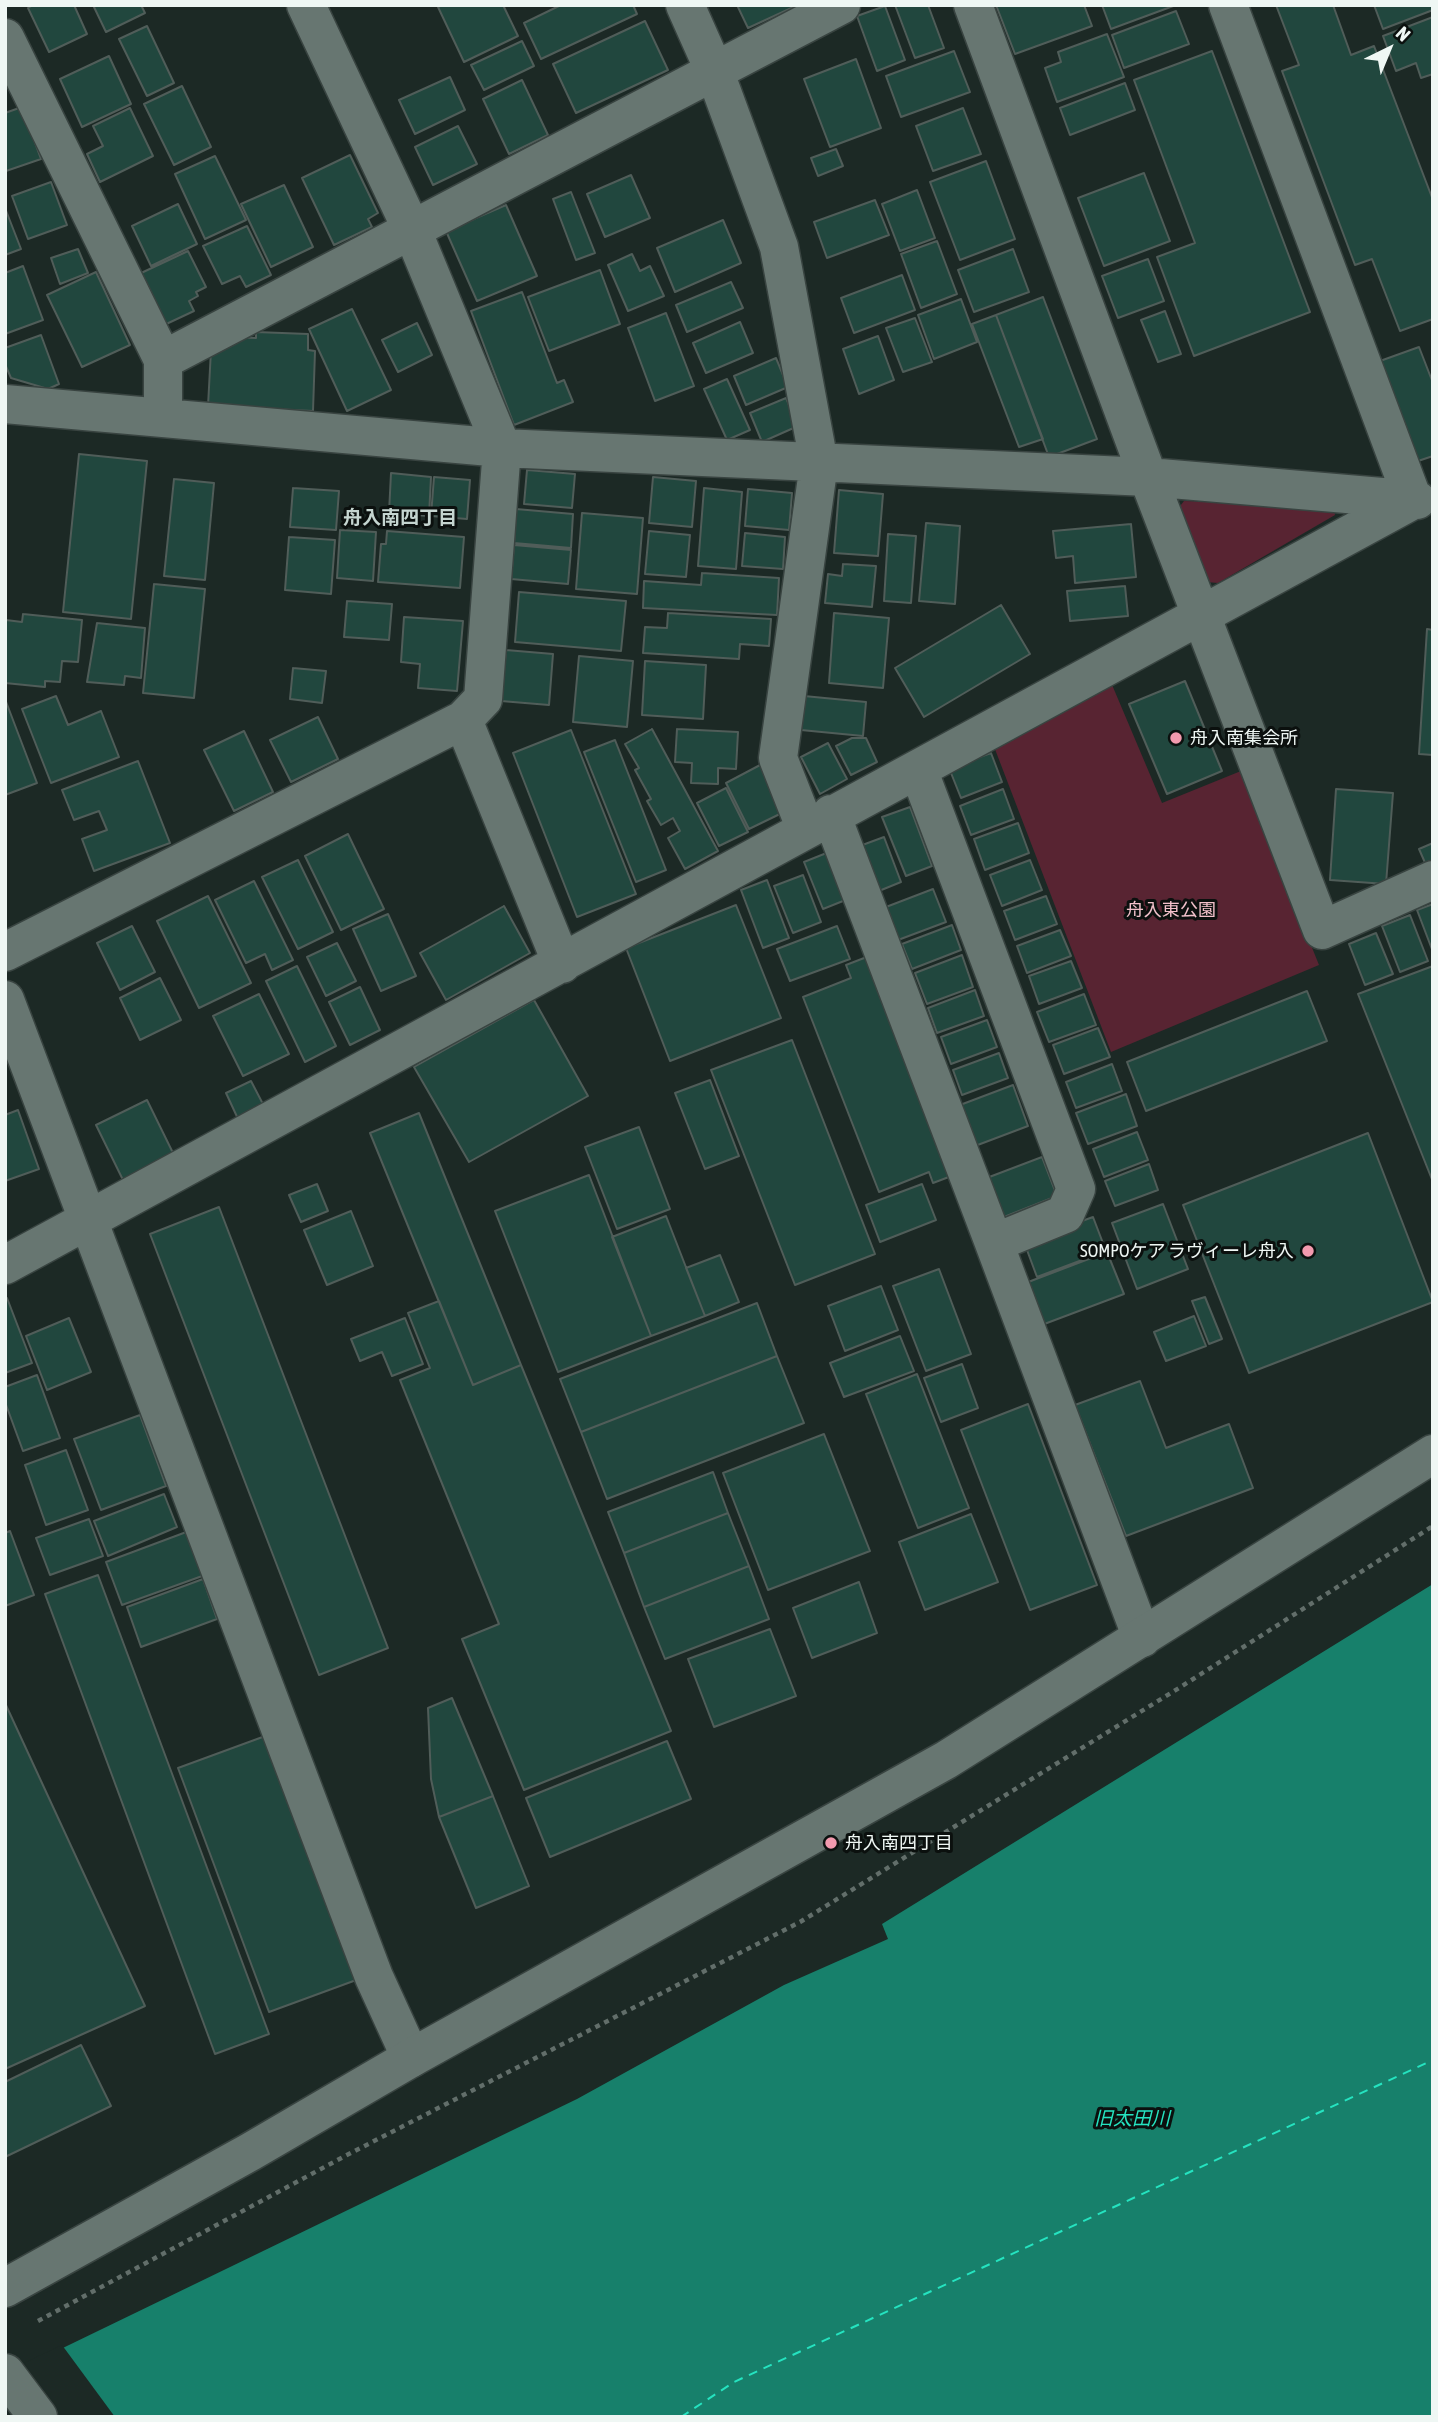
<!DOCTYPE html>
<html>
<head>
<meta charset="utf-8">
<style>
	body { margin:0 }
	#map { position:relative; width:1438px; height:2422px; overflow:hidden; background:#1c2925; font-family:"Asap Condensed",sans-serif }
	canvas { display:block }
	.frame { position:absolute; inset:0; border:7px solid #eff7f4; pointer-events:none }
	.north { position:absolute; left:1354px; top:14px; width:70px; height:70px; -webkit-text-stroke:5px #0b100e; paint-order:stroke; rotate:43deg; font-size:19px; font-weight:700; line-height:28px; text-align:center; color:#eff7f4 }
	.north::after { content:''; display:block; margin:auto; width:24px; height:32px; background:#eff7f4; clip-path:polygon(50% 0,100% 100%,50% 72%,0 100%) }
</style>
</head>
<body>
<div id="map">
<canvas width="1438" height="2422"></canvas>
<div class="frame"></div>
<div class="north">N</div>
</div>
<script>
const context = document.querySelector('canvas').getContext('2d');
context.lineJoin = 'round';
function fillPath(path, color) { context.fillStyle = color; context.fill(path, 'evenodd'); }
const toPath = rows => new Path2D(rows.map(r => 'M' + r).join(''));
function trace(path, color, width, dash) { context.strokeStyle = color; context.lineWidth = width; context.lineCap = dash ? 'butt' : 'round'; context.setLineDash(dash || []); context.stroke(path); }
function drawText(font, color, halo, rows, align = 'center') {
  context.font = font + ' "Asap Condensed","Noto Sans JP",sans-serif'; context.lineWidth = 6; context.setLineDash([]); context.textBaseline = 'middle'; context.strokeStyle = halo; context.fillStyle = color; for (const [text, x, y, turn = 0] of rows) {
    context.save(); context.translate(x, y); context.rotate((+turn || 0) * Math.PI / 180); context.textAlign = isNaN(turn) ? turn : align; if (halo) context.strokeText(text, 0, 0); context.fillText(text, 0, 0); context.restore();
  }
}
fillPath(toPath([
	[1184,501,1333,505,1335,515,1218,583,1206,582,1177,510],
	[1110,680,1162,803,1241,771,1319,965,1111,1052,993,744]
]), '#582432');
fillPath(toPath([
	[1433,1584,1433,2417,5,2417,5,2376,577,2099,784,1985,888,1939,882,1924]
]), '#17806b');
fillPath(toPath([
	[62,2345,115,2417,5,2417,5,2372]
]), '#1c2925');
trace(toPath([
	[681,2417,734,2382,1433,2060]
]), '#25e3c0', 2, [9, 7]);
const building = toPath([
	[33,5,74,5,87,34,49,52,28,8,33,5],
	[93,5,141,5,145,13,106,32,93,5],
	[442,5,503,5,518,36,464,62,438,7,442,5],
	[561,5,633,5,637,14,541,59,524,23,561,5],
	[737,5,798,5,748,28,737,5],
	[895,5,928,5,944,48,915,58,895,5],
	[996,5,1084,5,1092,26,1015,54,996,5],
	[1102,5,1176,5,1111,29,1102,5],
	[1276,5,1333,5,1351,55,1374,46,1433,200,1433,319,1400,331,1372,259,1355,265,1282,71,1299,65,1276,5],
	[1374,5,1433,5,1433,10,1383,29,1374,5],
	[885,6,905,60,877,71,857,16,885,6],
	[1176,11,1189,44,1124,68,1112,35,1176,11],
	[1433,17,1433,74,1421,78,1416,63,1396,71,1383,36,1433,17],
	[645,21,668,70,576,113,553,64,645,21],
	[147,26,174,83,147,96,119,39,147,26],
	[1107,34,1124,77,1057,102,1045,68,1061,62,1058,52,1107,34],
	[522,41,534,66,484,90,471,65,522,41],
	[954,51,970,92,901,117,886,76,954,51],
	[1212,51,1310,312,1194,356,1157,257,1195,243,1134,80,1212,51],
	[109,56,131,104,82,127,60,79,109,56],
	[856,59,881,128,830,147,804,79,856,59],
	[450,77,465,110,415,134,399,100,450,77],
	[522,80,548,135,509,154,483,99,522,80],
	[1125,83,1135,110,1070,135,1060,108,1125,83],
	[182,86,211,147,174,165,144,104,182,86],
	[22,107,41,159,6,171,5,113,22,107],
	[130,108,153,156,100,182,87,154,103,146,93,126,130,108],
	[963,108,981,154,933,171,916,126,963,108],
	[458,126,477,164,433,185,415,147,458,126],
	[836,149,843,166,818,176,811,158,836,149],
	[350,155,378,213,368,219,372,227,334,245,302,178,350,155],
	[215,156,246,220,205,239,175,174,215,156],
	[986,161,1015,239,960,260,930,182,986,161],
	[1144,173,1170,241,1104,266,1078,198,1144,173],
	[631,175,650,218,605,237,587,194,631,175],
	[51,182,67,225,28,239,12,196,51,182],
	[284,185,313,247,271,267,241,204,284,185],
	[917,190,935,238,900,251,882,204,917,190],
	[571,192,595,253,576,260,553,199,571,192],
	[875,200,889,235,827,258,814,222,875,200],
	[178,204,197,244,151,266,132,226,178,204],
	[506,205,537,276,477,301,446,231,506,205],
	[5,208,21,249,5,255,5,208],
	[723,220,741,263,675,292,657,248,723,220],
	[247,226,271,275,246,287,240,276,222,284,203,246,247,226],
	[937,241,957,294,921,308,901,254,937,241],
	[78,249,88,273,60,284,51,258,78,249],
	[1013,249,1029,292,974,312,958,270,1013,249],
	[188,251,206,287,196,292,198,296,189,301,194,311,162,326,139,274,188,251],
	[632,254,640,271,650,266,664,296,628,311,608,265,632,254],
	[1148,259,1164,301,1118,318,1102,276,1148,259],
	[23,266,43,320,5,334,5,273,23,266],
	[600,270,620,324,549,351,528,297,600,270],
	[96,272,130,345,82,367,47,295,96,272],
	[902,275,915,310,854,333,841,298,902,275],
	[731,282,743,308,687,332,676,305,731,282],
	[522,292,557,383,564,380,573,402,514,425,471,311,522,292],
	[1043,297,1097,439,1049,457,996,315,1043,297],
	[961,299,977,342,934,359,918,315,961,299],
	[352,309,391,390,347,411,309,329,352,309],
	[1165,311,1181,354,1158,362,1141,320,1165,311],
	[666,313,694,386,655,401,628,328,666,313],
	[996,315,1043,439,1019,447,972,324,996,315],
	[915,318,932,362,903,372,886,328,915,318],
	[740,322,753,353,706,373,693,343,740,322],
	[417,323,432,355,398,372,382,340,417,323],
	[256,332,308,334,308,350,315,351,313,411,208,406,211,350,231,346,231,337,256,338,256,332],
	[41,335,59,384,48,389,11,378,5,364,5,348,41,335],
	[878,336,894,380,859,394,843,349,878,336],
	[1419,347,1433,383,1433,456,1418,461,1380,361,1419,347],
	[776,358,788,387,746,405,734,376,776,358],
	[727,379,750,430,727,440,704,389,727,379],
	[786,398,798,426,762,442,750,413,786,398],
	[79,454,147,461,131,619,63,612,79,454],
	[527,470,575,474,572,508,524,504,527,470],
	[391,473,431,477,429,516,389,513,391,473],
	[434,477,470,480,467,519,431,516,434,477],
	[653,477,696,481,692,527,649,523,653,477],
	[174,479,214,483,205,580,164,576,174,479],
	[293,488,339,491,336,530,290,527,293,488],
	[704,488,742,492,736,569,698,566,704,488],
	[748,489,792,493,789,530,745,526,748,489],
	[839,490,883,494,878,556,834,553,839,490],
	[516,509,573,514,571,548,514,543,516,509],
	[582,513,643,518,637,594,576,589,582,513],
	[926,523,960,526,955,604,919,601,926,523],
	[1131,524,1136,577,1075,583,1073,556,1056,558,1053,531,1131,524],
	[340,530,376,532,373,581,337,578,340,530],
	[387,531,464,537,460,588,378,582,381,544,386,544,387,531],
	[649,531,690,535,686,577,645,574,649,531],
	[745,533,785,537,783,569,742,566,745,533],
	[888,534,916,536,911,603,884,601,888,534],
	[289,537,335,540,331,594,285,590,289,537],
	[514,545,571,550,568,584,511,579,514,545],
	[843,564,876,566,872,607,825,603,828,574,842,576,843,564],
	[702,573,779,578,777,615,643,608,644,581,701,585,702,573],
	[154,584,205,589,194,698,143,693,154,584],
	[1125,586,1128,616,1070,621,1067,591,1125,586],
	[519,592,626,601,621,651,515,642,519,592],
	[347,601,392,604,389,640,344,637,347,601],
	[1001,605,1030,654,924,717,895,668,1001,605],
	[668,613,771,619,769,646,740,644,739,659,643,653,645,627,667,628,668,613],
	[834,613,889,618,883,688,829,683,834,613],
	[23,614,82,620,78,662,62,661,60,682,45,681,45,687,5,683,6,620,22,622,23,614],
	[404,617,463,621,457,691,418,688,420,664,401,662,404,617],
	[97,623,145,628,141,678,125,676,124,685,87,682,97,623],
	[1427,629,1433,630,1433,755,1419,754,1427,629],
	[506,650,553,654,549,705,501,701,506,650],
	[579,656,633,661,627,727,573,722,579,656],
	[645,661,706,665,703,719,642,715,645,661],
	[293,668,326,671,322,703,290,699,293,668],
	[1185,681,1222,771,1167,794,1129,704,1185,681],
	[56,696,68,725,101,711,119,757,51,783,22,709,56,696],
	[804,696,866,702,863,736,801,730,804,696],
	[5,699,37,783,5,795,5,699],
	[318,717,338,759,291,782,270,740,318,717],
	[652,729,718,851,685,869,668,838,680,831,673,818,661,825,647,801,651,799,635,770,639,768,625,744,652,729],
	[677,729,738,732,736,769,718,768,718,784,691,783,692,763,675,762,677,729],
	[571,730,636,894,577,917,513,753,571,730],
	[244,731,273,792,234,811,204,750,244,731],
	[852,738,866,738,877,762,851,775,836,746,852,738],
	[615,740,666,870,636,882,584,752,615,740],
	[828,743,847,779,820,794,801,757,828,743],
	[991,753,1002,782,961,798,949,768,991,753],
	[138,761,170,843,94,871,82,839,107,830,99,811,74,820,62,790,138,761],
	[762,764,786,811,749,829,726,783,762,764],
	[726,788,748,832,719,846,697,803,726,788],
	[1003,789,1014,819,971,835,960,806,1003,789],
	[1336,789,1393,793,1386,884,1330,880,1336,789],
	[910,807,932,866,906,876,882,817,910,807],
	[1018,823,1029,853,985,870,974,839,1018,823],
	[348,834,384,909,341,930,305,856,348,834],
	[884,837,901,882,874,893,857,847,884,837],
	[1433,843,1433,863,1426,865,1419,849,1433,843],
	[829,852,848,899,823,909,804,862,829,852],
	[298,860,333,932,298,949,262,877,298,860],
	[1030,860,1042,890,1002,906,990,875,1030,860],
	[803,875,821,922,793,933,774,886,803,875],
	[767,880,789,938,763,948,741,890,767,880],
	[254,881,293,960,272,970,265,954,246,963,215,900,254,881],
	[933,889,946,922,898,940,886,907,933,889],
	[208,896,251,983,199,1008,157,921,208,896],
	[1046,896,1057,924,1015,940,1004,911,1046,896],
	[1433,904,1433,952,1417,910,1433,904],
	[736,905,781,1018,670,1061,626,948,736,905],
	[504,906,530,953,446,1000,420,953,504,906],
	[388,914,416,976,381,991,353,929,388,914],
	[1410,915,1428,961,1400,972,1382,926,1410,915],
	[952,925,961,950,912,969,902,944,952,925],
	[132,926,155,972,120,990,97,943,132,926],
	[837,926,850,959,790,981,777,949,837,926],
	[1060,930,1071,956,1027,973,1017,946,1060,930],
	[1376,933,1393,974,1365,985,1349,944,1376,933],
	[337,943,356,981,326,996,307,957,337,943],
	[877,953,962,1172,933,1183,929,1172,879,1192,803,997,851,978,846,965,877,953],
	[962,955,973,987,927,1004,915,973,962,955],
	[1071,961,1082,988,1039,1004,1029,976,1071,961],
	[297,966,336,1046,305,1062,266,981,297,966],
	[1433,966,1433,1182,1358,994,1433,966],
	[160,978,181,1020,140,1040,120,998,160,978],
	[360,987,380,1030,350,1045,329,1002,360,987],
	[975,990,984,1016,937,1033,928,1008,975,990],
	[1307,991,1327,1041,1146,1111,1127,1062,1307,991],
	[259,994,289,1054,243,1076,213,1016,259,994],
	[1084,994,1096,1025,1049,1042,1037,1012,1084,994],
	[534,1000,588,1096,469,1162,414,1067,534,1000],
	[987,1020,997,1047,951,1064,941,1037,987,1020],
	[1098,1028,1110,1057,1064,1074,1053,1045,1098,1028],
	[792,1040,875,1254,795,1285,711,1070,792,1040],
	[999,1053,1008,1078,962,1095,953,1070,999,1053],
	[1112,1064,1122,1091,1076,1108,1066,1082,1112,1064],
	[710,1080,739,1156,705,1169,675,1093,710,1080],
	[251,1081,265,1108,239,1121,226,1093,251,1081],
	[1013,1085,1028,1126,975,1146,960,1105,1013,1085],
	[1126,1094,1137,1126,1088,1144,1076,1113,1126,1094],
	[147,1100,174,1155,123,1180,96,1125,147,1100],
	[18,1110,39,1169,5,1181,5,1115,18,1110],
	[419,1113,521,1365,473,1385,370,1133,419,1113],
	[639,1127,670,1209,617,1229,585,1147,639,1127],
	[1137,1132,1148,1160,1104,1177,1093,1149,1137,1132],
	[1368,1133,1433,1302,1249,1373,1183,1205,1368,1133],
	[1042,1157,1057,1196,999,1219,984,1179,1042,1157],
	[1149,1164,1158,1190,1115,1206,1105,1181,1149,1164],
	[589,1175,651,1336,558,1372,495,1211,589,1175],
	[317,1184,328,1211,301,1222,289,1195,317,1184],
	[922,1184,936,1220,880,1242,866,1205,922,1184],
	[1163,1204,1188,1269,1137,1289,1112,1223,1163,1204],
	[219,1207,388,1648,319,1675,150,1234,219,1207],
	[351,1211,373,1266,327,1285,304,1230,351,1211],
	[666,1216,705,1316,651,1336,612,1237,666,1216],
	[1093,1217,1106,1251,1037,1277,1024,1242,1093,1217],
	[1107,1252,1124,1294,1039,1326,1023,1284,1107,1252],
	[720,1255,739,1302,705,1316,686,1268,720,1255],
	[939,1269,971,1354,926,1371,893,1286,939,1269],
	[881,1286,898,1330,845,1351,828,1306,881,1286],
	[1205,1297,1222,1339,1209,1344,1192,1301,1205,1297],
	[7,1298,32,1363,5,1373,5,1299,7,1298],
	[439,1301,473,1385,521,1365,671,1731,524,1790,462,1639,499,1624,400,1380,430,1368,408,1313,439,1301],
	[757,1303,777,1356,581,1432,560,1379,757,1303],
	[1194,1316,1206,1346,1166,1361,1154,1332,1194,1316],
	[69,1318,91,1372,47,1390,26,1336,69,1318],
	[405,1318,423,1364,392,1376,382,1352,360,1361,351,1339,405,1318],
	[900,1336,914,1371,844,1397,830,1363,900,1336],
	[777,1356,804,1423,607,1499,581,1432,777,1356],
	[962,1364,978,1408,941,1422,924,1378,962,1364],
	[917,1374,969,1508,918,1528,866,1394,917,1374],
	[37,1375,60,1438,23,1451,5,1402,5,1387,37,1375],
	[1140,1381,1166,1448,1229,1424,1253,1488,1126,1536,1075,1405,1140,1381],
	[1028,1404,1097,1585,1030,1610,961,1430,1028,1404],
	[140,1415,166,1486,101,1510,74,1439,140,1415],
	[824,1434,870,1551,768,1590,723,1473,824,1434],
	[66,1450,88,1510,46,1525,25,1465,66,1450],
	[713,1472,728,1513,624,1553,608,1512,713,1472],
	[164,1494,177,1527,108,1556,94,1521,164,1494],
	[728,1513,749,1566,644,1607,624,1553,728,1513],
	[971,1514,998,1582,925,1610,899,1542,971,1514],
	[89,1519,103,1556,50,1575,36,1538,89,1519],
	[10,1531,34,1595,5,1606,5,1533,10,1531],
	[189,1531,205,1575,122,1605,106,1562,189,1531],
	[749,1566,769,1619,665,1659,644,1607,749,1566],
	[98,1575,269,2034,215,2054,45,1594,98,1575],
	[203,1579,217,1619,141,1647,127,1607,203,1579],
	[859,1582,877,1633,812,1658,793,1608,859,1582],
	[770,1629,796,1696,714,1727,688,1659,770,1629],
	[452,1698,493,1796,439,1817,431,1779,428,1708,452,1698],
	[5,1703,145,2006,5,2069,5,1703],
	[268,1735,359,1979,269,2012,178,1768,268,1735],
	[667,1741,691,1799,550,1857,526,1798,667,1741],
	[493,1796,529,1886,476,1908,439,1817,493,1796],
	[81,2045,111,2106,5,2157,5,2082,81,2045]
]);
fillPath(building, '#21473e');
trace(building, '#505d59', 2);
const minor = toPath([
	[685,5,714,70,779,247,819,463,778,758,805,827],
	[973,5,1148,477,1322,930,1433,880],
	[5,38,163,360,163,418],
	[163,360,841,5],
	[5,404,502,448,1148,477,1417,500],
	[463,720,562,964],
	[918,769,1076,1189,1065,1214,994,1243,1142,1638],
	[831,814,994,1243],
	[5,952,463,720,483,699,502,448,412,230,306,5],
	[5,1000,374,1977,411,2058],
	[5,1265,1413,500,1228,5]
]);
const tertiary = toPath([
	[5,2288,250,2152,411,2058,946,1760,1433,1454],
	[5,2373,38,2417]
]);
trace(minor, '#394441', 41);
trace(tertiary, '#394441', 41);
trace(toPath([
	[38,2321,345,2156,800,1922,1179,1688,1433,1526]
]), '#626e6a', 4.5, [5, 5]);
trace(minor, '#677671', 38);
trace(tertiary, '#677671', 38);
for (const [x, y, r, color] of [
	[1176,738,7,"#f29aae"],
	[1308,1251,7,"#f29aae"],
	[831,1843,7,"#f29aae"]
]) { const dot = new Path2D(); dot.arc(x, y, r, 0, 2 * Math.PI); context.fillStyle = color; context.fill(dot); trace(dot, '#0b100e', 2.5); }
drawText('18px', '#eff7f4', '#0b100e', [
	["舟入南集会所",1190,738],
	["SOMPOケア ラヴィーレ舟入",1294,1251,"right"],
	["舟入南四丁目",845,1843]
], 'left');
drawText('18px', '#f2c0ca', '#0b100e', [
	["舟入東公園",1171,910]
]);
drawText('bold 19px', '#c5d5d0', '#0b100e', [
	["舟入南四丁目",400,518]
]);
drawText('italic 19px', '#25e3c0', '#0b100e', [
	["旧太田川",1132,2119]
]);
</script>
</body>
</html>
